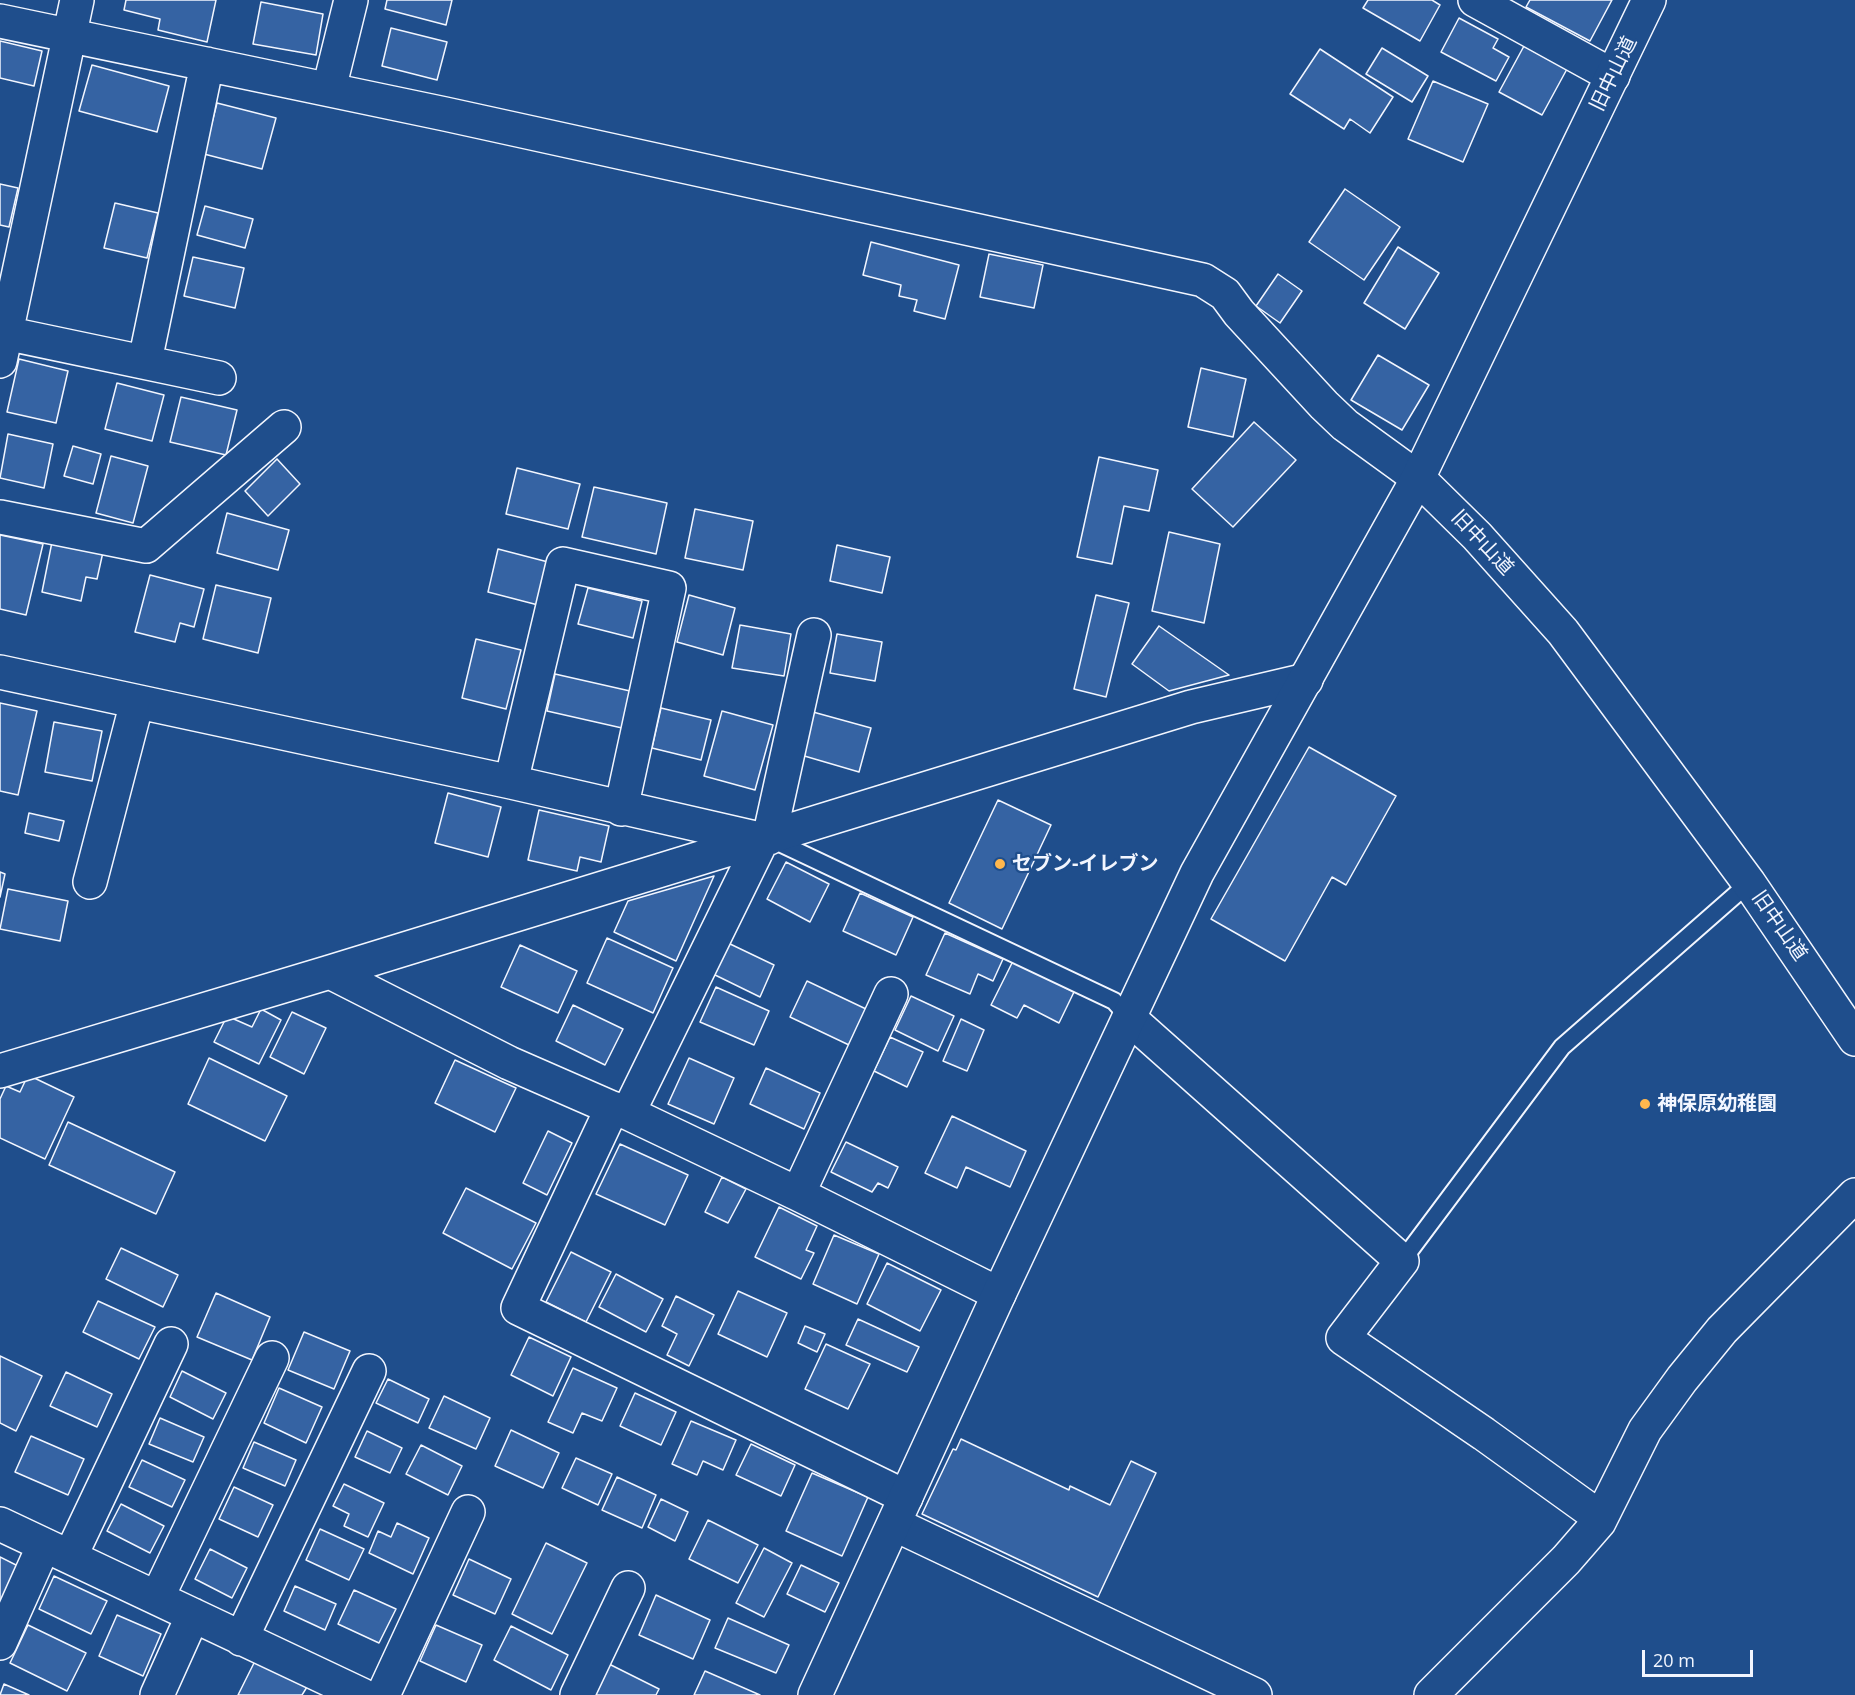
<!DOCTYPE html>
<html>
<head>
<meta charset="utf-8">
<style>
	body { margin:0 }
	#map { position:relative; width:1855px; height:1695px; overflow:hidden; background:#1f4e8c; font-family:"Open Sans",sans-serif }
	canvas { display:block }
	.scale { position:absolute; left:1642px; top:1650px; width:111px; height:27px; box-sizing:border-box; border:3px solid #f2f6ff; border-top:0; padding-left:8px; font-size:18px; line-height:21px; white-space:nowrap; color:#f2f6ff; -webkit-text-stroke:4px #1f4e8c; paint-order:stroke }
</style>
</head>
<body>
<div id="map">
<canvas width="1855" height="1695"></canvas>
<div class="scale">20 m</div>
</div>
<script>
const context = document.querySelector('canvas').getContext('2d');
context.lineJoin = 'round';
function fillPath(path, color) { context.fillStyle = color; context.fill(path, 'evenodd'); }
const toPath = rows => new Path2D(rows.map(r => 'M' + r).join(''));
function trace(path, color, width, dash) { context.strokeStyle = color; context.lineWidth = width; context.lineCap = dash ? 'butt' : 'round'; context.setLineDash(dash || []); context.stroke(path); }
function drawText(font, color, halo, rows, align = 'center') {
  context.font = font + ' "Open Sans","Noto Sans JP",sans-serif'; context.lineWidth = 4.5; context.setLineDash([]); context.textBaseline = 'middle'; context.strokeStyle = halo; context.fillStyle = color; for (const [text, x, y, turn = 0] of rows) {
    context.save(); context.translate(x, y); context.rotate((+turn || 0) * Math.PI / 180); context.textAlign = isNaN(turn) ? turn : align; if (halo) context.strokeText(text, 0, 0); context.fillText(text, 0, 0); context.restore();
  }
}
const building = toPath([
	[126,0,216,0,207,42,158,30,160,19,124,10,126,0],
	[387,0,452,0,446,25,385,9,387,0],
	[1368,0,1432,0,1440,5,1420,41,1363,8,1368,0],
	[1530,0,1612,0,1590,41,1526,7,1530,0],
	[261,2,323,14,316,55,253,44,261,2],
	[1459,18,1498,39,1493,48,1509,57,1496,81,1441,52,1459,18],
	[391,28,447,42,437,80,382,66,391,28],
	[0,41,42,51,34,86,0,78,0,41],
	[1524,46,1567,69,1542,115,1499,92,1524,46],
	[1382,48,1428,76,1412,102,1366,74,1382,48],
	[1320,49,1393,97,1370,133,1350,119,1344,129,1290,94,1320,49],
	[92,65,169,86,157,132,79,111,92,65],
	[1433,81,1488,104,1463,162,1408,139,1433,81],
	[217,103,276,118,262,169,204,154,217,103],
	[0,184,18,188,9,227,0,225,0,184],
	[1345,189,1400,227,1364,280,1309,242,1345,189],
	[115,203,158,213,147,258,104,248,115,203],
	[205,206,253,219,245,248,197,235,205,206],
	[871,242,959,265,945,319,914,311,917,300,899,296,901,285,863,275,871,242],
	[1398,247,1439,273,1405,329,1364,303,1398,247],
	[989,254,1043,265,1034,308,980,297,989,254],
	[193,257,244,268,235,308,184,296,193,257],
	[1278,274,1302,291,1280,323,1256,306,1278,274],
	[1378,355,1429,385,1402,430,1351,400,1378,355],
	[19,359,68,371,56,423,7,412,19,359],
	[1201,368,1246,379,1233,437,1188,427,1201,368],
	[117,383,164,395,152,441,105,429,117,383],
	[181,397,237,410,226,455,170,442,181,397],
	[1254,422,1296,460,1233,527,1192,489,1254,422],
	[8,434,53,444,44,488,0,478,8,434],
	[73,446,101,454,93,484,64,476,73,446],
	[111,456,148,466,133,523,96,513,111,456],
	[1099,457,1158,470,1149,511,1124,506,1112,564,1077,557,1099,457],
	[277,459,300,484,268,516,245,491,277,459],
	[517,468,580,484,568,529,506,514,517,468],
	[594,487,667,503,656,554,582,537,594,487],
	[695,509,753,521,743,570,685,558,695,509],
	[227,513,289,530,278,570,217,553,227,513],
	[1169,532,1220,544,1204,623,1152,611,1169,532],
	[0,535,43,544,26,615,0,609,0,535],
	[52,542,103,552,97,579,86,577,81,601,42,592,52,542],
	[837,545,890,557,882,593,830,581,837,545],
	[498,549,548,562,538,605,488,592,498,549],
	[150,575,204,589,194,627,180,623,175,642,135,632,150,575],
	[216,585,271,598,258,653,203,639,216,585],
	[588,588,642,601,633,638,578,624,588,588],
	[689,595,735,608,723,655,677,642,689,595],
	[1096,595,1129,603,1106,697,1074,689,1096,595],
	[740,625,791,634,784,676,732,668,740,625],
	[1159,626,1229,675,1169,691,1132,664,1159,626],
	[837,634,882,642,875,681,830,673,837,634],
	[476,639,521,650,506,709,462,698,476,639],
	[555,674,630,691,622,728,547,711,555,674],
	[0,703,37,711,18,795,0,791,0,703],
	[661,708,711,720,701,760,652,748,661,708],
	[722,711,773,725,755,790,704,776,722,711],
	[813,712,871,728,859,772,801,755,813,712],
	[54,722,102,731,92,781,45,772,54,722],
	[1309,747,1396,796,1346,885,1332,877,1285,961,1211,919,1309,747],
	[448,793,501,807,488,857,435,843,448,793],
	[998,800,1051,825,1002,929,949,903,998,800],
	[539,810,609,826,601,862,580,857,577,871,528,860,539,810],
	[29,813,64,821,59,841,25,833,29,813],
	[786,862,829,884,810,922,767,899,786,862],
	[0,872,5,874,0,897,0,872],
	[714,876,676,961,614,932,628,901,714,876],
	[8,889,68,901,60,941,0,929,8,889],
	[860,893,913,917,896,955,843,931,860,893],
	[945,933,1003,959,993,981,978,974,970,994,926,975,945,933],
	[607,938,673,968,653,1013,587,983,607,938],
	[726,942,774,965,760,997,711,973,726,942],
	[520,945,577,971,558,1013,501,987,520,945],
	[1013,961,1074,992,1059,1023,1024,1005,1017,1018,991,1005,1013,961],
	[807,981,866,1009,849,1045,790,1017,807,981],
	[716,987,769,1011,754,1045,700,1022,716,987],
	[911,996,954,1016,938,1051,895,1030,911,996],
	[573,1005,623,1029,605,1065,556,1041,573,1005],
	[261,1009,281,1020,259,1064,214,1042,227,1016,252,1027,261,1009],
	[292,1012,326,1028,304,1074,270,1057,292,1012],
	[961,1019,984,1030,967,1071,943,1061,961,1019],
	[890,1037,923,1052,907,1087,874,1071,890,1037],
	[209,1058,287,1096,265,1141,188,1104,209,1058],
	[689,1058,734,1078,714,1124,668,1104,689,1058],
	[455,1060,516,1088,495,1132,435,1103,455,1060],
	[766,1068,820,1093,804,1129,750,1104,766,1068],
	[28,1075,74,1097,45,1159,0,1138,0,1099,6,1086,20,1092,28,1075],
	[952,1116,1026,1151,1010,1187,966,1167,957,1188,925,1173,952,1116],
	[68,1122,175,1172,156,1214,49,1165,68,1122],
	[548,1131,572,1143,547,1195,523,1183,548,1131],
	[846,1142,898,1167,888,1188,878,1183,872,1192,831,1172,846,1142],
	[620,1144,688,1175,665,1225,596,1194,620,1144],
	[722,1177,746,1189,728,1223,705,1212,722,1177],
	[466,1188,536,1223,512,1269,443,1233,466,1188],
	[779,1207,817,1226,806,1250,814,1253,801,1279,755,1257,779,1207],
	[834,1235,879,1254,857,1304,813,1284,834,1235],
	[121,1248,178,1275,163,1307,106,1279,121,1248],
	[571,1252,611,1272,586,1322,546,1302,571,1252],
	[887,1263,941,1290,920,1331,867,1304,887,1263],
	[616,1274,663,1299,646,1332,599,1307,616,1274],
	[738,1291,787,1313,767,1357,718,1334,738,1291],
	[216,1293,270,1317,252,1360,197,1337,216,1293],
	[676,1296,714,1315,689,1366,667,1355,677,1334,662,1326,676,1296],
	[98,1301,155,1327,139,1359,83,1332,98,1301],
	[858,1319,919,1347,907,1372,846,1345,858,1319],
	[805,1326,825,1334,817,1352,798,1343,805,1326],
	[304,1332,350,1351,334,1389,288,1370,304,1332],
	[529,1337,571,1357,553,1396,511,1375,529,1337],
	[826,1344,870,1364,848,1409,805,1389,826,1344],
	[0,1356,42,1376,16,1431,0,1423,0,1356],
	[573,1368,617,1388,602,1421,582,1413,573,1433,548,1422,573,1368],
	[182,1371,226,1393,213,1419,170,1397,182,1371],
	[66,1372,112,1394,97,1427,50,1406,66,1372],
	[388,1379,429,1399,418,1423,376,1403,388,1379],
	[279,1388,322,1407,306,1443,264,1423,279,1388],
	[635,1393,676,1412,661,1445,620,1426,635,1393],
	[444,1396,490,1418,476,1449,429,1428,444,1396],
	[160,1418,204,1437,193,1462,149,1444,160,1418],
	[691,1421,736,1440,723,1470,703,1461,697,1475,672,1464,691,1421],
	[511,1430,559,1453,543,1488,495,1466,511,1430],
	[367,1431,402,1448,390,1473,355,1457,367,1431],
	[31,1436,84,1459,68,1495,15,1472,31,1436],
	[961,1439,1069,1490,1070,1486,1110,1505,1131,1461,1156,1473,1098,1597,922,1514,953,1449,956,1450,961,1439],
	[254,1442,296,1460,285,1486,243,1468,254,1442],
	[751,1444,795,1465,781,1496,736,1475,751,1444],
	[421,1445,462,1466,448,1495,406,1474,421,1445],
	[576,1458,612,1474,598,1505,562,1488,576,1458],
	[142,1460,185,1480,172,1507,129,1487,142,1460],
	[812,1473,868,1497,842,1556,786,1531,812,1473],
	[617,1477,656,1495,642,1528,602,1510,617,1477],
	[344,1484,384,1503,368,1537,344,1526,349,1514,333,1506,344,1484],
	[234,1487,273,1505,258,1537,219,1519,234,1487],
	[661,1499,688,1512,675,1541,648,1527,661,1499],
	[121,1504,164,1526,150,1553,107,1531,121,1504],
	[708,1520,758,1545,738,1583,689,1559,708,1520],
	[397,1523,429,1538,413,1574,369,1553,378,1531,391,1537,397,1523],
	[320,1529,364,1549,349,1580,306,1560,320,1529],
	[546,1543,587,1563,552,1634,512,1614,546,1543],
	[764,1548,792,1563,764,1617,736,1603,764,1548],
	[210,1549,247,1568,232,1598,195,1579,210,1549],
	[0,1557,18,1566,0,1603,0,1557],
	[469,1559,511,1579,495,1614,453,1595,469,1559],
	[801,1565,839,1583,825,1612,787,1594,801,1565],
	[54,1576,107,1601,91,1634,39,1609,54,1576],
	[295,1586,336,1604,325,1630,284,1611,295,1586],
	[354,1590,396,1609,379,1643,338,1624,354,1590],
	[656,1595,710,1620,693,1659,639,1635,656,1595],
	[117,1615,161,1634,143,1676,99,1656,117,1615],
	[728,1618,789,1645,776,1673,715,1648,728,1618],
	[28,1625,86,1653,67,1691,10,1663,28,1625],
	[436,1625,482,1645,466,1682,420,1661,436,1625],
	[511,1626,568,1655,551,1690,494,1660,511,1626],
	[255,1661,307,1687,302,1695,238,1695,255,1661],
	[609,1664,659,1689,656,1695,594,1695,609,1664],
	[705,1671,760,1695,694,1695,705,1671],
	[4,1684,29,1695,0,1695,4,1684]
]);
fillPath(building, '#3563a3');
trace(building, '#f2f6ff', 1.5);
const lane = toPath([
	[769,838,1114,1001,1129,1018],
	[1402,1261,1562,1047,1749,883]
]);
const street = toPath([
	[1475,0,1613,76],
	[0,21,445,114,1203,280,1225,294,1239,313,1324,405,1345,425,1418,478],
	[329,89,351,0],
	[0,332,219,378],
	[0,361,77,0],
	[145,361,207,64],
	[0,517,146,546,284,427],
	[0,672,511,782,760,839],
	[511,782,563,564,669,588,621,809],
	[769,838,814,635],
	[762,840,628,1113,798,1194,999,1294],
	[90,882,137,702],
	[330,972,509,1063,612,1108,628,1113],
	[1129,1018,1402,1261,1343,1338,1484,1434,1591,1511,1599,1522],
	[0,1071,330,972,1191,707,1306,680],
	[612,1108,518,1308,906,1497],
	[798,1194,891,994],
	[0,1524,362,1695],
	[894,1524,1255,1695],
	[70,1557,171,1344],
	[157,1598,272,1358],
	[241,1639,369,1371],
	[0,1643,44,1545],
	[157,1695,193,1615],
	[383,1695,468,1512],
	[577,1695,628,1588],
	[1431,1695,1566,1560,1599,1522,1645,1430,1682,1379,1722,1330,1855,1195]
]);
const secondary = toPath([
	[1649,0,1418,478,1477,536,1563,632,1749,883,1855,1039],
	[815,1695,999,1294,1197,873,1418,478]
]);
trace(lane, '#f2f6ff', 20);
trace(street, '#f2f6ff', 36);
trace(secondary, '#f2f6ff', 36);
trace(lane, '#1f4e8c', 16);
trace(street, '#1f4e8c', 33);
trace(secondary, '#1f4e8c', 33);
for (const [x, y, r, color] of [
	[1000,864,6,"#ffb74d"],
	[1645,1104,6,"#ffb74d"]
]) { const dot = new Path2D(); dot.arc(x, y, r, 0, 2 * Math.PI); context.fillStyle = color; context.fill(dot); trace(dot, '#1f4e8c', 2); }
drawText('20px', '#f2f6ff', '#1f4e8c', [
	["旧中山道",1614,74,-64],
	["旧中山道",1482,543,47],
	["旧中山道",1779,926,55]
]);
drawText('bold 20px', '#f2f6ff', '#1f4e8c', [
	["セブン-イレブン",1012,864],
	["神保原幼稚園",1657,1104]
], 'left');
</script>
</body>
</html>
